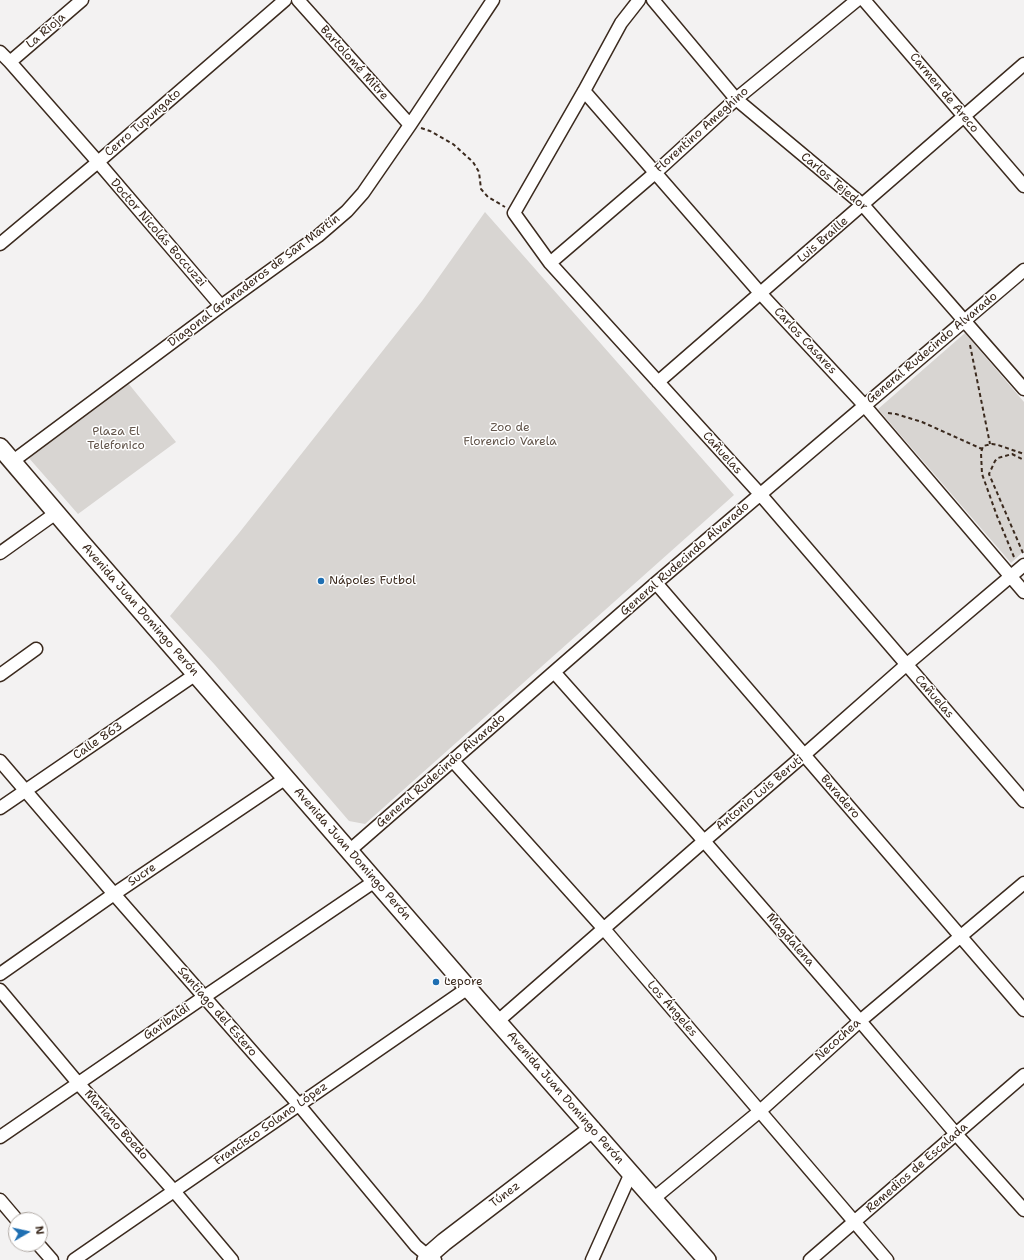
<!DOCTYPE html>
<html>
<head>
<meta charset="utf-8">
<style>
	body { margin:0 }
	#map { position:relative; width:1024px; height:1260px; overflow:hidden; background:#f3f2f2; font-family:"Shantell Sans",sans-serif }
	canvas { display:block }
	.north { position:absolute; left:8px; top:1212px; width:40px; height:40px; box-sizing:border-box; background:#fff; border:1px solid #b1aaa5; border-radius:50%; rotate:81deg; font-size:11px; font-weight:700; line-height:16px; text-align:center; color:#3b2a1e }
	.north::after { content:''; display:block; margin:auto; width:14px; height:18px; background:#1f6fb2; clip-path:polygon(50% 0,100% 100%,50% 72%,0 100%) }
</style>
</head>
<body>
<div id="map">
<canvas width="1024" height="1260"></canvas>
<div class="north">N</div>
</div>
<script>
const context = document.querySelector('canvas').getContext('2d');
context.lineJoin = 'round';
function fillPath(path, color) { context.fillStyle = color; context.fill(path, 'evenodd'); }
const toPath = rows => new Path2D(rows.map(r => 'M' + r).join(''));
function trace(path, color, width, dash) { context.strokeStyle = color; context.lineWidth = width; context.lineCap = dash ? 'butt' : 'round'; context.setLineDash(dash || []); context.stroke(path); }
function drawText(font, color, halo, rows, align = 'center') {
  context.font = font + ' "Shantell Sans",sans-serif'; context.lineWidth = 3; context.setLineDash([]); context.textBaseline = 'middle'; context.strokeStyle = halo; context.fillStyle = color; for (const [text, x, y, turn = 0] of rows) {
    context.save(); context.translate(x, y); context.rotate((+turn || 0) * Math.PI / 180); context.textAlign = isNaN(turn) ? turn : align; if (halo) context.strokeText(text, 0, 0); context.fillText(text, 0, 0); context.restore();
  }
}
fillPath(toPath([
	[485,212,734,495,365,824,349,821,215,665,170,616,239,533,422,301],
	[965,333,1024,402,1024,551,1011,563,878,409],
	[128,383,176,442,78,514,28,457]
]), '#d8d5d2');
const street = toPath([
	[298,0,410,125],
	[639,0,621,23,584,91,514,213,550,263,760,494,1024,801],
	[653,0,736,99,863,205,1024,389],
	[864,0,1024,186],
	[0,52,10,62,98,162,221,306],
	[10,62,82,0],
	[584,91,761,294,864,405,1024,592],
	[0,244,98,162,285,0],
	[550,263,655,173,736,99,857,0],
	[658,382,1024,64],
	[13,461,221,306,318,236,347,211,363,193,410,125,493,0],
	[0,553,56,513],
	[656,583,1024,1010],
	[554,672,704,841,860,1021,956,1134,1024,1210],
	[0,675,36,649],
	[0,761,114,894,299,1105,416,1246,428,1256,435,1260],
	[453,761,604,929,887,1260],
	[0,808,196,674],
	[349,851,656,583,1024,270],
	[0,974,114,894,286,778],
	[0,990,78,1083,174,1191,232,1260],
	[498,1021,704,841,804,755,906,665,1024,565],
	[0,1137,204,997,375,881],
	[653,1199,760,1111,860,1021,1024,883],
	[0,1200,17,1220],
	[38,1244,52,1260],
	[74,1260,468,988],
	[592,1260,631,1173],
	[810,1260,1024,1075]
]);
const secondary = toPath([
	[0,447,81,542,468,988,707,1260],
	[426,1260,428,1256,444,1242,592,1129]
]);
trace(street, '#3b2a1e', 15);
trace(secondary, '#3b2a1e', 20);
trace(toPath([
	[421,128,430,131,453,144,473,162,479,172,481,189,488,197,505,207],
	[970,345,990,444],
	[888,413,896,414,922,422,982,449],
	[1023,553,989,474,995,461,998,458,1012,454,1024,460],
	[1014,557,997,516,982,474,981,453,983,446,992,444,998,445,1024,454]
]), '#3b2a1e', 2, [4, 3]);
trace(street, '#fff', 12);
trace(secondary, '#fff', 17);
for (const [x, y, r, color] of [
	[321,581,4,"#1f6fb2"],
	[436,982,4,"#1f6fb2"]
]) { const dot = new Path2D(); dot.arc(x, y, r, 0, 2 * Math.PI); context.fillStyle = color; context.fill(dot); trace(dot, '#fff', 1.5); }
drawText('12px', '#3b2a1e', '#fff', [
	["La Rioja",46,31,-41],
	["Bartolomé Mitre",354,63,48],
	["Carmen de Areco",944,93,50],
	["Cerro Tupungato",143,123,-41],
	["Florentino Ameghino",702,130,-42],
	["Carlos Tejedor",834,182,40],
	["Doctor Nicolás Boccuzzi",158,233,49],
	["Luis Braille",823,240,-41],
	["Diagonal Granaderos de San Martín",254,281,-37],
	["Carlos Casares",805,341,47],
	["General Rudecindo Alvarado",932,348,-40],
	["Cañuelas",722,453,48],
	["General Rudecindo Alvarado",685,559,-41],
	["Avenida Juan Domingo Perón",140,610,49],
	["Cañuelas",934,697,49],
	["Calle 863",98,741,-34],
	["General Rudecindo Alvarado",441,771,-41],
	["Antonio Luis Beruti",760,793,-40],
	["Baradero",840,797,49],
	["Avenida Juan Domingo Perón",352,854,49],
	["Sucre",142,875,-34],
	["Magdalena",790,940,49],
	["Los Ángeles",672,1009,49],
	["Santiago del Estero",217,1012,49],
	["Garibaldi",167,1022,-35],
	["Necochea",838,1040,-42],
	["Avenida Juan Domingo Perón",565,1098,49],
	["Francisco Solano López",271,1124,-35],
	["Mariano Boedo",116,1125,48],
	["Remedios de Escalada",917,1168,-41],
	["Túnez",505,1195,-37]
]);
drawText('12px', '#62554b', '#fff', [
	["Zoo de",510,428],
	["Florencio Varela",510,442],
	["Plaza El",116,432],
	["Telefonico",116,446]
]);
drawText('12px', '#3b2a1e', '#fff', [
	["Nápoles Futbol",329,581],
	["Lepore",444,982]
], 'left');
</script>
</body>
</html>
